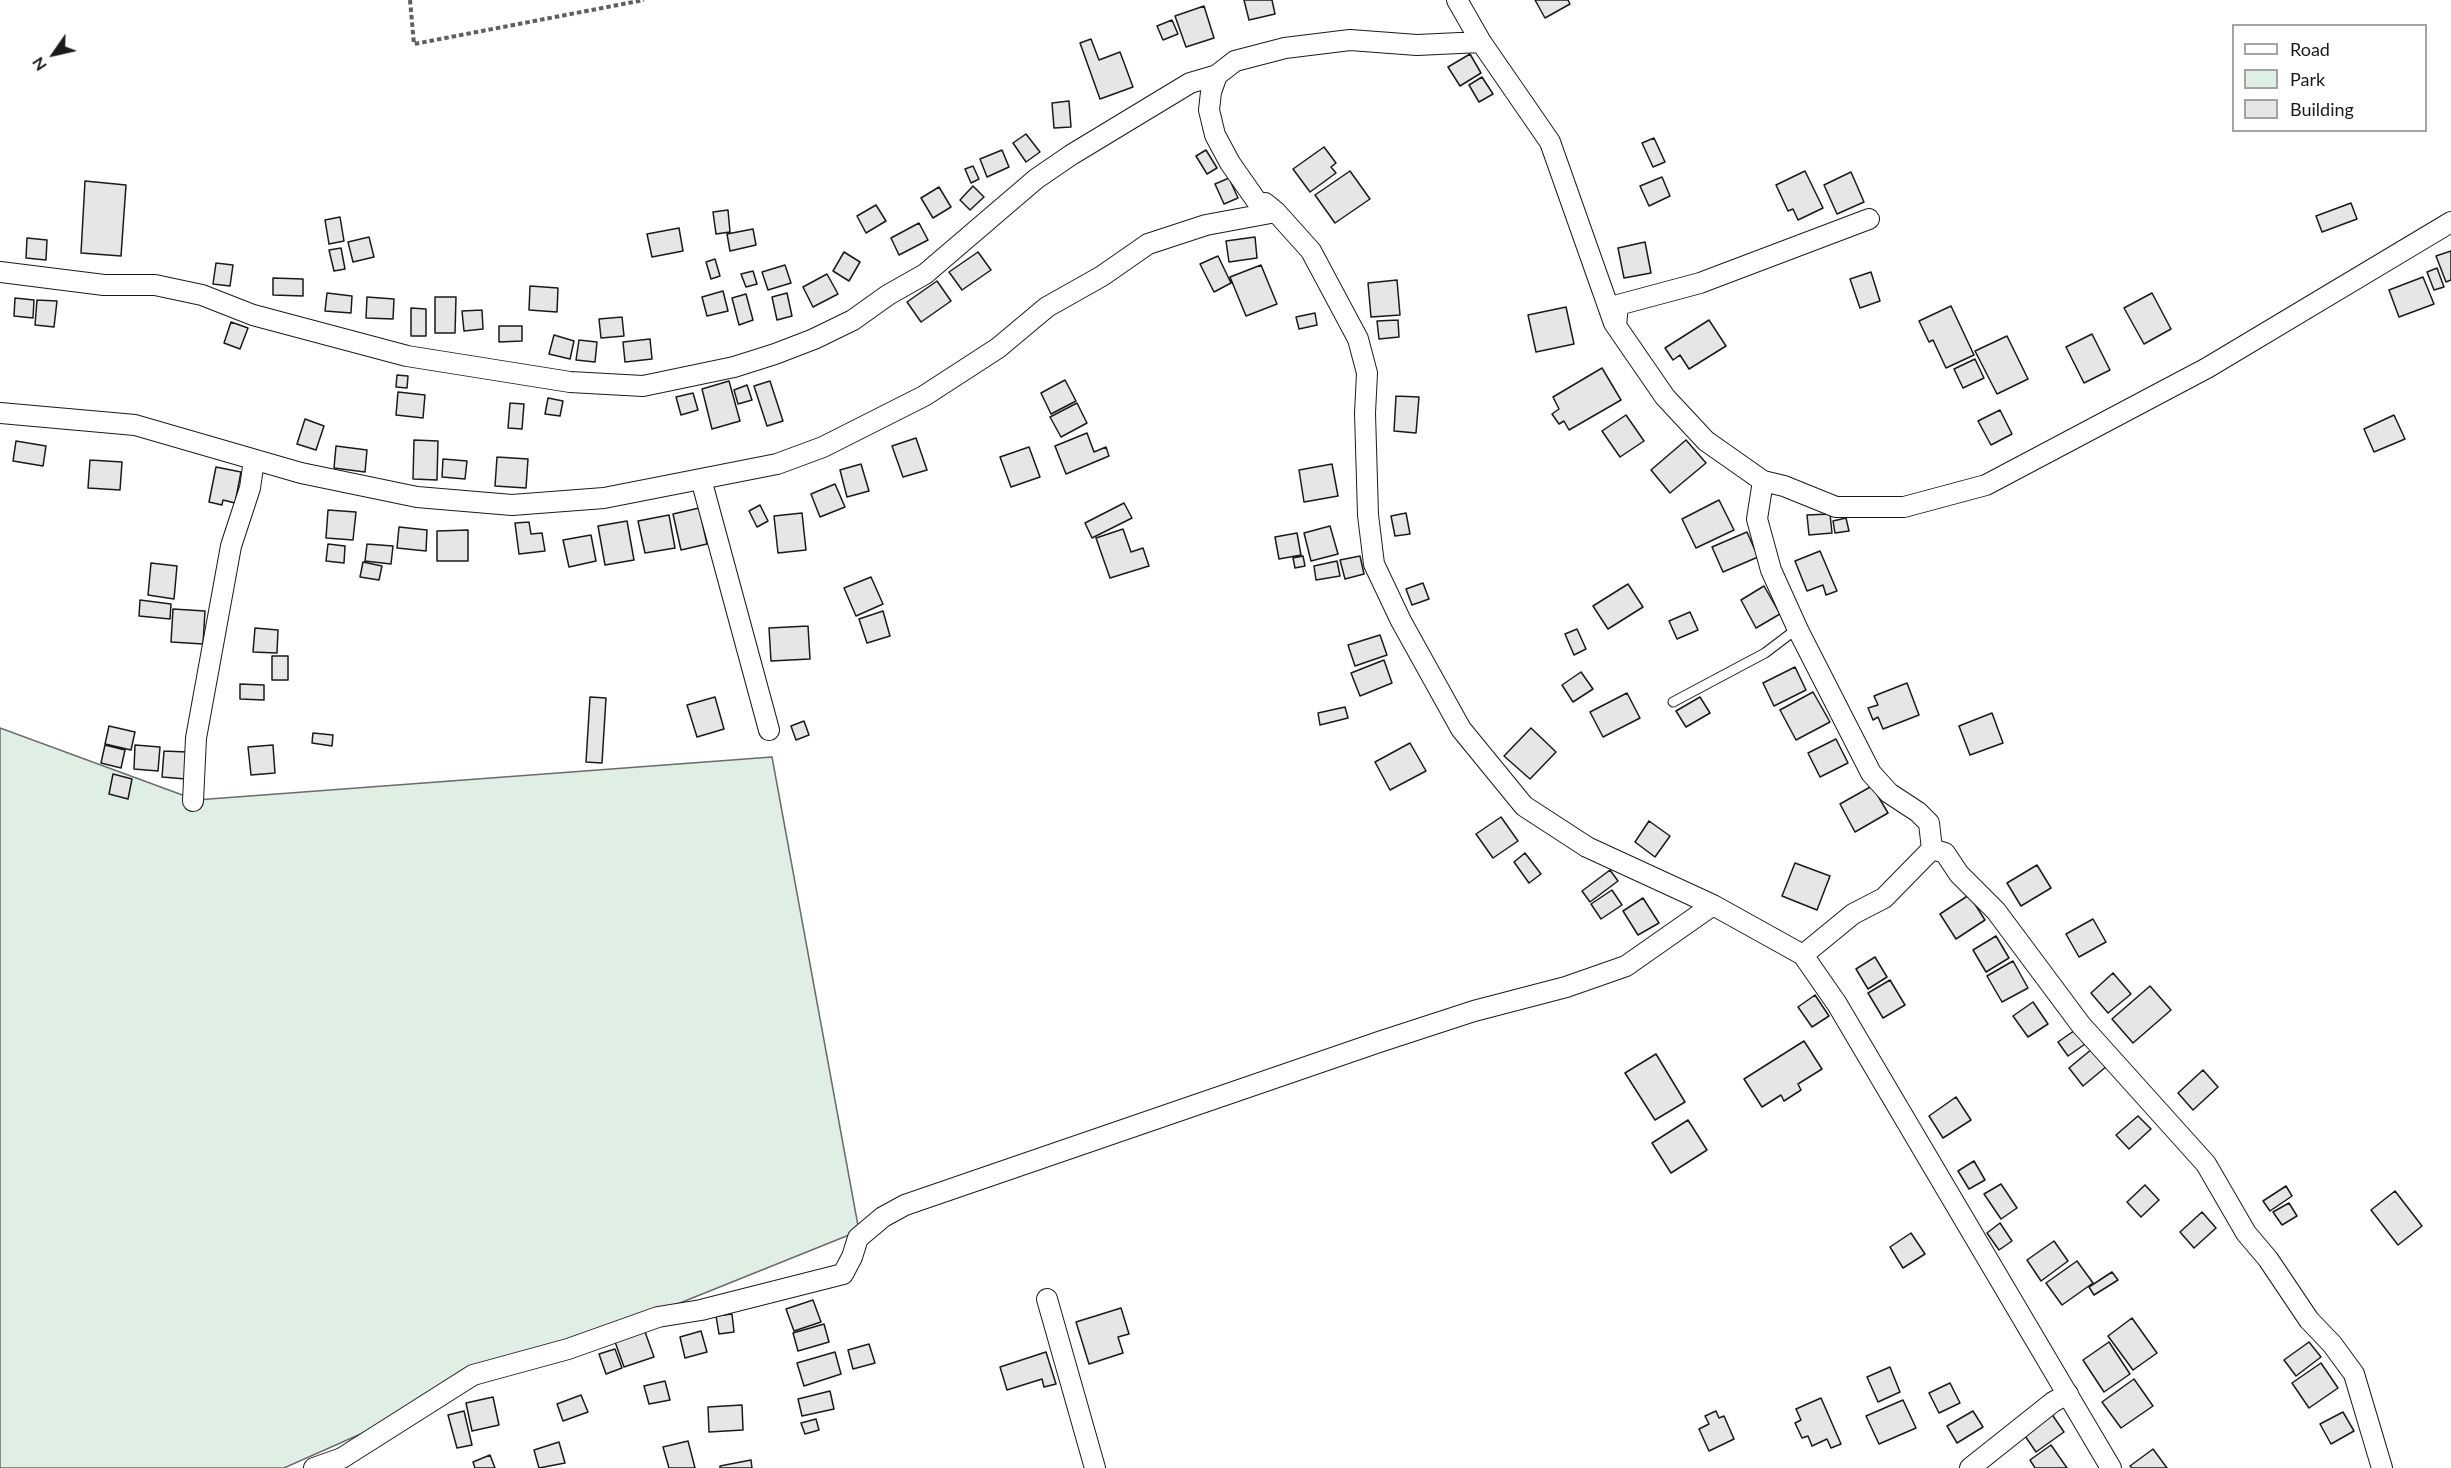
<!DOCTYPE html>
<html>
<head>
<meta charset="utf-8">
<style>
	body { margin:0 }
	#map { position:relative; width:2451px; height:1468px; overflow:hidden; background:#fff; font-family:Lato,sans-serif }
	canvas { display:block }
	.legend { position:absolute; left:2232px; top:24px; width:195px; height:108px; box-sizing:border-box; background:#fff; border:2px solid #a3a3a3; margin:0; padding:8px 10px; list-style:none; font-size:18px; color:#1a1a1a }
	.legend li { display:flex; align-items:center; gap:12px; height:30px }
	.legend b { width:30px; border:2px solid #a3a3a3 }
	.north { position:absolute; left:24px; top:24px; width:60px; height:60px; -webkit-text-stroke:4px #fff; paint-order:stroke; rotate:236deg; font-size:16px; font-weight:700; line-height:24px; text-align:center; color:#1a1a1a }
	.north::after { content:''; display:block; margin:auto; width:21px; height:27px; background:#1a1a1a; clip-path:polygon(50% 0,100% 100%,50% 72%,0 100%) }
</style>
</head>
<body>
<div id="map">
<canvas width="2451" height="1468"></canvas>
<ul class="legend">
<li><b style="height:8px;background:#fff"></b>Road</li>
<li><b style="height:16px;background:#e0efe3"></b>Park</li>
<li><b style="height:16px;background:#e6e6e6"></b>Building</li>
</ul>
<div class="north">N</div>
</div>
<script>
const context = document.querySelector('canvas').getContext('2d');
context.lineJoin = 'round';
function fillPath(path, color) { context.fillStyle = color; context.fill(path, 'evenodd'); }
const toPath = rows => new Path2D(rows.map(r => 'M' + r).join(''));
function trace(path, color, width, dash) { context.strokeStyle = color; context.lineWidth = width; context.lineCap = dash ? 'butt' : 'round'; context.setLineDash(dash || []); context.stroke(path); }
const green = toPath([
	[0,728,196,800,772,757,859,1231,426,1405,284,1468,0,1468,0,728]
]);
fillPath(green, '#e0efe3');
trace(green, '#6a6a6a', 1.5);
const building = toPath([
	[1244,0,1272,0,1275,14,1249,20,1244,0],
	[1535,0,1568,0,1570,4,1545,18,1535,0],
	[1204,6,1214,38,1186,47,1175,16,1204,6],
	[1172,20,1178,34,1163,40,1157,26,1172,20],
	[1091,39,1099,60,1120,52,1133,87,1100,99,1080,43,1091,39],
	[1470,54,1481,73,1460,86,1448,67,1470,54],
	[1482,77,1493,94,1479,102,1469,85,1482,77],
	[1069,101,1071,127,1054,128,1052,103,1069,101],
	[1026,134,1040,152,1026,162,1013,143,1026,134],
	[1654,138,1665,162,1653,167,1642,143,1654,138],
	[1324,147,1336,163,1331,167,1336,173,1310,192,1293,169,1324,147],
	[1002,150,1009,167,987,177,980,159,1002,150],
	[1206,150,1217,168,1207,174,1196,156,1206,150],
	[973,166,979,179,971,183,965,169,973,166],
	[1350,171,1370,199,1335,223,1315,195,1350,171],
	[1805,171,1823,208,1798,220,1793,209,1788,211,1776,185,1805,171],
	[1851,172,1864,202,1837,214,1824,185,1851,172],
	[1662,177,1670,196,1649,206,1640,186,1662,177],
	[1229,178,1238,198,1224,204,1215,184,1229,178],
	[85,181,126,185,121,256,81,253,85,181],
	[973,186,984,197,970,210,960,200,973,186],
	[939,187,951,207,933,218,921,198,939,187],
	[2351,203,2357,219,2322,232,2316,216,2351,203],
	[876,205,886,221,866,233,857,216,876,205],
	[728,210,730,232,716,234,713,212,728,210],
	[340,217,344,241,329,244,325,220,340,217],
	[919,223,928,240,899,255,891,238,919,223],
	[679,228,683,251,652,257,647,234,679,228],
	[753,229,756,245,730,251,727,234,753,229],
	[369,237,374,257,353,262,348,242,369,237],
	[1255,237,1257,258,1229,262,1226,241,1255,237],
	[27,238,47,240,46,260,26,258,27,238],
	[1645,242,1651,273,1624,278,1618,248,1645,242],
	[341,248,345,269,334,271,329,250,341,248],
	[2451,251,2451,280,2446,282,2436,256,2451,251],
	[844,252,860,262,849,281,833,271,844,252],
	[978,252,991,270,962,290,949,272,978,252],
	[1218,256,1231,283,1214,292,1200,264,1218,256],
	[715,259,720,276,711,279,706,262,715,259],
	[216,263,233,265,230,286,213,284,216,263],
	[785,265,791,283,768,290,762,272,785,265],
	[1261,265,1277,304,1246,316,1230,277,1261,265],
	[2437,268,2444,287,2434,290,2427,272,2437,268],
	[753,271,757,284,746,287,741,274,753,271],
	[1871,272,1880,301,1860,308,1850,279,1871,272],
	[827,274,838,294,813,307,803,287,827,274],
	[2423,277,2434,304,2399,317,2389,290,2423,277],
	[273,278,303,279,303,296,273,295,273,278],
	[1397,280,1400,315,1371,317,1368,283,1397,280],
	[937,281,951,301,921,322,907,302,937,281],
	[530,286,558,288,557,312,529,310,530,286],
	[723,291,728,311,707,316,702,297,723,291],
	[327,293,352,296,351,313,325,311,327,293],
	[787,293,792,316,777,320,772,297,787,293],
	[2152,293,2171,329,2144,344,2124,308,2152,293],
	[746,294,753,320,739,325,732,298,746,294],
	[367,297,394,299,393,319,366,318,367,297],
	[435,297,456,297,455,333,435,333,435,297],
	[15,298,34,300,33,318,14,316,15,298],
	[37,300,57,301,54,327,35,325,37,300],
	[1951,306,1974,355,1946,368,1933,340,1929,342,1919,321,1951,306],
	[1566,307,1574,344,1536,352,1528,315,1566,307],
	[411,308,426,309,426,336,411,336,411,308],
	[482,310,483,329,464,331,462,311,482,310],
	[1315,313,1317,325,1299,329,1296,317,1315,313],
	[622,317,624,336,601,338,599,319,622,317],
	[1398,320,1399,337,1379,339,1377,321,1398,320],
	[1709,320,1726,346,1689,369,1680,355,1673,360,1665,348,1709,320],
	[231,322,248,328,240,349,224,343,231,322],
	[499,326,522,326,522,341,499,342,499,326],
	[2092,334,2110,370,2084,383,2066,347,2092,334],
	[554,335,574,341,570,359,549,354,554,335],
	[2007,336,2028,379,1997,394,1975,351,2007,336],
	[650,339,652,359,625,362,623,342,650,339],
	[579,340,597,342,595,362,576,360,579,340],
	[1975,359,1984,378,1963,388,1954,369,1975,359],
	[1602,368,1621,400,1569,430,1564,421,1559,424,1552,414,1559,409,1553,397,1602,368],
	[397,375,408,376,407,388,396,387,397,375],
	[1065,380,1076,401,1051,414,1041,393,1065,380],
	[729,381,740,421,712,429,702,389,729,381],
	[770,381,783,421,767,426,754,386,770,381],
	[747,385,752,400,738,404,734,390,747,385],
	[398,392,425,395,423,418,396,415,398,392],
	[693,393,698,410,681,415,676,397,693,393],
	[1396,396,1419,397,1416,433,1394,431,1396,396],
	[548,398,563,401,560,416,545,414,548,398],
	[510,403,524,404,522,429,508,428,510,403],
	[1077,403,1087,423,1061,437,1050,417,1077,403],
	[2000,410,2012,434,1991,445,1978,421,2000,410],
	[1626,415,1644,441,1620,457,1602,431,1626,415],
	[2394,415,2405,439,2374,452,2364,429,2394,415],
	[305,419,324,426,316,450,297,444,305,419],
	[1087,433,1094,452,1106,447,1109,456,1066,474,1055,446,1087,433],
	[916,438,927,470,903,477,892,446,916,438],
	[414,440,438,441,437,480,413,479,414,440],
	[1686,440,1706,463,1670,493,1651,470,1686,440],
	[16,441,46,446,43,466,13,461,16,441],
	[336,446,367,450,365,472,334,468,336,446],
	[1029,447,1040,477,1011,487,1000,457,1029,447],
	[497,457,528,459,526,488,495,486,497,457],
	[443,459,467,461,465,479,442,477,443,459],
	[90,460,122,462,120,490,88,488,90,460],
	[861,464,869,491,847,497,840,470,861,464],
	[1332,464,1338,496,1304,502,1299,470,1332,464],
	[216,467,241,472,235,503,223,500,222,505,209,502,216,467],
	[835,484,845,507,820,517,811,494,835,484],
	[1719,500,1734,530,1696,548,1682,519,1719,500],
	[1124,503,1132,518,1092,538,1085,523,1124,503],
	[760,505,768,521,757,527,749,511,760,505],
	[699,508,707,544,681,550,673,514,699,508],
	[328,510,356,512,353,540,326,538,328,510],
	[802,513,806,550,778,553,774,516,802,513],
	[1406,513,1410,534,1395,536,1391,516,1406,513],
	[1830,514,1832,533,1809,535,1807,515,1830,514],
	[669,515,675,548,645,553,638,521,669,515],
	[1846,518,1849,531,1835,533,1833,521,1846,518],
	[627,521,634,560,605,565,598,526,627,521],
	[529,522,531,534,542,533,545,551,519,554,515,523,529,522],
	[1330,526,1338,554,1311,561,1304,533,1330,526],
	[399,527,427,530,426,551,397,548,399,527],
	[1123,529,1131,552,1143,548,1149,566,1110,578,1096,538,1123,529],
	[468,530,468,561,437,561,437,531,468,530],
	[1747,532,1758,557,1723,572,1712,547,1747,532],
	[1297,533,1301,555,1279,559,1275,537,1297,533],
	[591,535,596,561,569,567,563,540,591,535],
	[328,544,345,546,344,563,326,561,328,544],
	[367,544,393,546,391,564,365,561,367,544],
	[1820,551,1837,591,1826,595,1823,585,1807,591,1795,561,1820,551],
	[1303,556,1305,566,1295,568,1293,558,1303,556],
	[1360,556,1364,574,1345,579,1340,560,1360,556],
	[1337,561,1340,576,1316,580,1314,566,1337,561],
	[363,562,382,566,379,580,360,577,363,562],
	[151,563,177,566,174,599,148,595,151,563],
	[871,577,883,604,856,616,844,588,871,577],
	[1423,583,1429,599,1412,605,1406,589,1423,583],
	[1628,584,1643,607,1608,629,1593,606,1628,584],
	[1764,586,1780,614,1756,628,1741,600,1764,586],
	[140,600,171,604,170,619,139,616,140,600],
	[173,609,205,611,203,644,171,642,173,609],
	[883,611,890,636,867,643,859,619,883,611],
	[1690,612,1698,630,1677,639,1669,621,1690,612],
	[808,626,810,659,771,661,769,628,808,626],
	[255,628,278,630,277,653,253,652,255,628],
	[1577,629,1586,649,1574,655,1565,634,1577,629],
	[1380,635,1387,655,1355,666,1348,645,1380,635],
	[272,656,288,656,288,680,272,680,272,656],
	[1384,660,1392,683,1360,696,1351,673,1384,660],
	[1795,667,1806,690,1774,706,1763,683,1795,667],
	[1581,672,1593,689,1573,702,1562,685,1581,672],
	[1907,683,1919,715,1883,729,1878,717,1873,720,1868,708,1878,705,1874,696,1907,683],
	[240,684,264,685,264,700,240,699,240,684],
	[1813,692,1830,722,1796,740,1780,710,1813,692],
	[1627,693,1640,718,1603,737,1590,712,1627,693],
	[590,697,606,698,602,763,586,762,590,697],
	[715,697,724,729,697,737,687,705,715,697],
	[1700,697,1710,713,1686,727,1676,711,1700,697],
	[1345,707,1348,718,1320,725,1318,713,1345,707],
	[1992,713,2003,743,1970,755,1959,726,1992,713],
	[804,721,809,735,796,740,791,726,804,721],
	[109,726,135,732,131,750,105,744,109,726],
	[1531,728,1556,752,1530,779,1504,756,1531,728],
	[313,733,333,735,332,746,312,743,313,733],
	[1836,739,1848,763,1820,777,1808,753,1836,739],
	[1410,743,1426,771,1390,790,1375,762,1410,743],
	[105,745,125,750,121,768,101,763,105,745],
	[135,745,160,747,158,771,134,769,135,745],
	[273,745,275,773,251,775,248,747,273,745],
	[164,751,187,752,186,779,162,777,164,751],
	[113,774,132,779,128,799,109,794,113,774],
	[1872,786,1888,813,1855,832,1840,804,1872,786],
	[1501,817,1518,841,1493,858,1476,834,1501,817],
	[1649,821,1670,836,1655,857,1635,842,1649,821],
	[1525,853,1541,874,1529,883,1514,862,1525,853],
	[1795,863,1830,876,1817,910,1782,896,1795,863],
	[2037,865,2051,888,2021,906,2007,883,2037,865],
	[1610,870,1618,881,1590,902,1582,891,1610,870],
	[1612,890,1622,905,1601,919,1591,904,1612,890],
	[1969,895,1985,920,1956,939,1940,914,1969,895],
	[1643,898,1659,923,1638,935,1623,911,1643,898],
	[2093,919,2106,942,2079,957,2066,934,2093,919],
	[1996,936,2009,958,1986,972,1973,950,1996,936],
	[1875,957,1887,977,1868,989,1856,969,1875,957],
	[2013,961,2028,988,2002,1002,1987,976,2013,961],
	[2113,973,2131,994,2108,1013,2091,993,2113,973],
	[1890,980,1905,1005,1883,1018,1868,993,1890,980],
	[2150,986,2171,1010,2133,1043,2112,1019,2150,986],
	[1815,995,1829,1016,1812,1027,1798,1007,1815,995],
	[2033,1002,2048,1024,2028,1037,2013,1016,2033,1002],
	[2078,1028,2088,1042,2068,1056,2058,1042,2078,1028],
	[1804,1041,1822,1069,1798,1084,1801,1090,1784,1101,1781,1095,1762,1107,1744,1079,1804,1041],
	[2092,1049,2107,1066,2083,1086,2069,1068,2092,1049],
	[1656,1054,1685,1102,1655,1120,1625,1073,1656,1054],
	[2203,1070,2218,1087,2193,1110,2178,1093,2203,1070],
	[1956,1097,1971,1120,1943,1138,1929,1116,1956,1097],
	[2138,1116,2151,1129,2129,1149,2116,1135,2138,1116],
	[1688,1120,1707,1150,1671,1173,1652,1143,1688,1120],
	[1974,1161,1985,1180,1969,1189,1958,1171,1974,1161],
	[2001,1184,2017,1208,2001,1219,1984,1194,2001,1184],
	[2145,1185,2159,1200,2141,1217,2127,1202,2145,1185],
	[2286,1186,2292,1196,2270,1211,2263,1201,2286,1186],
	[2395,1191,2422,1226,2398,1245,2371,1210,2395,1191],
	[2289,1203,2297,1216,2282,1225,2273,1212,2289,1203],
	[2202,1212,2216,1228,2194,1248,2180,1232,2202,1212],
	[2000,1223,2012,1241,1999,1250,1987,1233,2000,1223],
	[1911,1233,1925,1254,1903,1268,1890,1247,1911,1233],
	[2054,1241,2068,1261,2041,1281,2027,1260,2054,1241],
	[2077,1261,2093,1283,2062,1305,2046,1283,2077,1261],
	[2112,1272,2118,1280,2094,1295,2089,1287,2112,1272],
	[813,1300,821,1322,794,1331,786,1309,813,1300],
	[1121,1308,1129,1334,1118,1337,1123,1353,1089,1364,1076,1322,1121,1308],
	[732,1314,734,1332,719,1334,716,1316,732,1314],
	[2132,1318,2157,1353,2133,1370,2108,1336,2132,1318],
	[824,1324,829,1342,798,1351,793,1333,824,1324],
	[644,1329,654,1357,624,1367,614,1339,644,1329],
	[701,1331,707,1352,685,1358,680,1337,701,1331],
	[2109,1342,2130,1374,2104,1392,2083,1360,2109,1342],
	[2309,1342,2321,1357,2296,1376,2284,1360,2309,1342],
	[869,1344,875,1363,853,1369,848,1350,869,1344],
	[615,1349,622,1368,606,1374,599,1354,615,1349],
	[835,1352,841,1374,804,1386,797,1363,835,1352],
	[1046,1352,1056,1384,1044,1387,1042,1379,1007,1390,1000,1367,1046,1352],
	[2321,1363,2338,1388,2309,1408,2292,1383,2321,1363],
	[1890,1367,1900,1392,1878,1402,1867,1377,1890,1367],
	[2134,1379,2153,1406,2121,1428,2102,1402,2134,1379],
	[665,1381,670,1400,649,1404,644,1386,665,1381],
	[1950,1383,1960,1403,1939,1413,1929,1393,1950,1383],
	[830,1391,834,1409,802,1416,798,1399,830,1391],
	[581,1395,588,1412,563,1421,557,1404,581,1395],
	[493,1397,499,1425,472,1431,466,1403,493,1397],
	[1821,1398,1841,1444,1831,1448,1827,1439,1812,1446,1808,1436,1802,1438,1795,1423,1801,1420,1796,1409,1821,1398],
	[1903,1400,1916,1428,1879,1444,1866,1416,1903,1400],
	[742,1405,743,1430,709,1432,708,1407,742,1405],
	[464,1411,472,1445,457,1448,448,1415,464,1411],
	[1716,1411,1719,1418,1724,1416,1734,1439,1709,1451,1699,1429,1709,1424,1705,1416,1716,1411],
	[1973,1411,1983,1427,1957,1443,1947,1426,1973,1411],
	[2343,1412,2354,1431,2331,1444,2320,1424,2343,1412],
	[2051,1413,2064,1432,2036,1452,2023,1433,2051,1413],
	[816,1419,819,1430,805,1434,801,1423,816,1419],
	[688,1441,695,1468,669,1468,663,1447,688,1441],
	[559,1442,565,1463,539,1468,534,1450,559,1442],
	[2051,1445,2067,1468,2035,1468,2030,1460,2051,1445],
	[2153,1449,2167,1468,2132,1468,2130,1466,2153,1449],
	[490,1455,495,1468,475,1468,473,1462,490,1455],
	[751,1460,752,1468,720,1468,720,1466,751,1460]
]);
fillPath(building, '#e6e6e6');
trace(building, '#1a1a1a', 1.5);
const lane = toPath([
	[1673,702,1765,653,1798,628]
]);
const street = toPath([
	[1457,0,1481,42,1550,142,1614,323,1665,397,1706,441,1763,481,1784,486,1836,507,1904,507,1986,485,2207,368,2451,222],
	[1481,42,1417,45,1350,40,1285,48,1235,61,1217,75,1211,92,1209,110,1215,135,1230,163,1258,203,1265,203,1276,212,1311,251,1358,339,1367,373,1365,413,1368,515,1374,564,1401,621,1461,729,1524,806,1587,847,1713,905,1803,955,1837,1004,2111,1468],
	[0,272,104,285,155,285,202,295,253,315,407,356,570,382,643,386,734,367,775,354,814,339,853,320,888,295,925,274,1036,179,1071,155,1190,83,1217,75],
	[1616,326,1618,305,1700,283,1869,219],
	[0,413,135,425,301,473,417,497,512,505,604,498,777,464,823,447,924,396,998,348,1047,307,1102,276,1148,244,1206,225,1276,212],
	[701,479,769,730],
	[1763,481,1757,519,1771,570,1799,632,1871,773,1889,793,1918,812,1929,823,1932,849],
	[193,801,196,738,231,546,250,488,254,460],
	[1803,955,1853,914,1884,898,1932,849,1945,853,1959,874,1996,911,2081,1025,2206,1164,2246,1233,2268,1259,2309,1320,2332,1344,2354,1374,2382,1468],
	[1047,1299,1095,1468],
	[314,1468,342,1458,473,1375,568,1349,658,1317,701,1310,843,1274,852,1257,858,1238,883,1217,905,1205,1379,1042,1474,1011,1566,987,1626,966,1713,905],
	[1970,1468,2053,1402,2068,1394]
]);
trace(lane, '#1a1a1a', 11);
trace(street, '#1a1a1a', 22);
trace(toPath([
	[410,0,414,44,644,0]
]), '#5f5f5f', 4, [4.5, 3]);
trace(lane, '#fff', 9);
trace(street, '#fff', 20);
</script>
</body>
</html>
